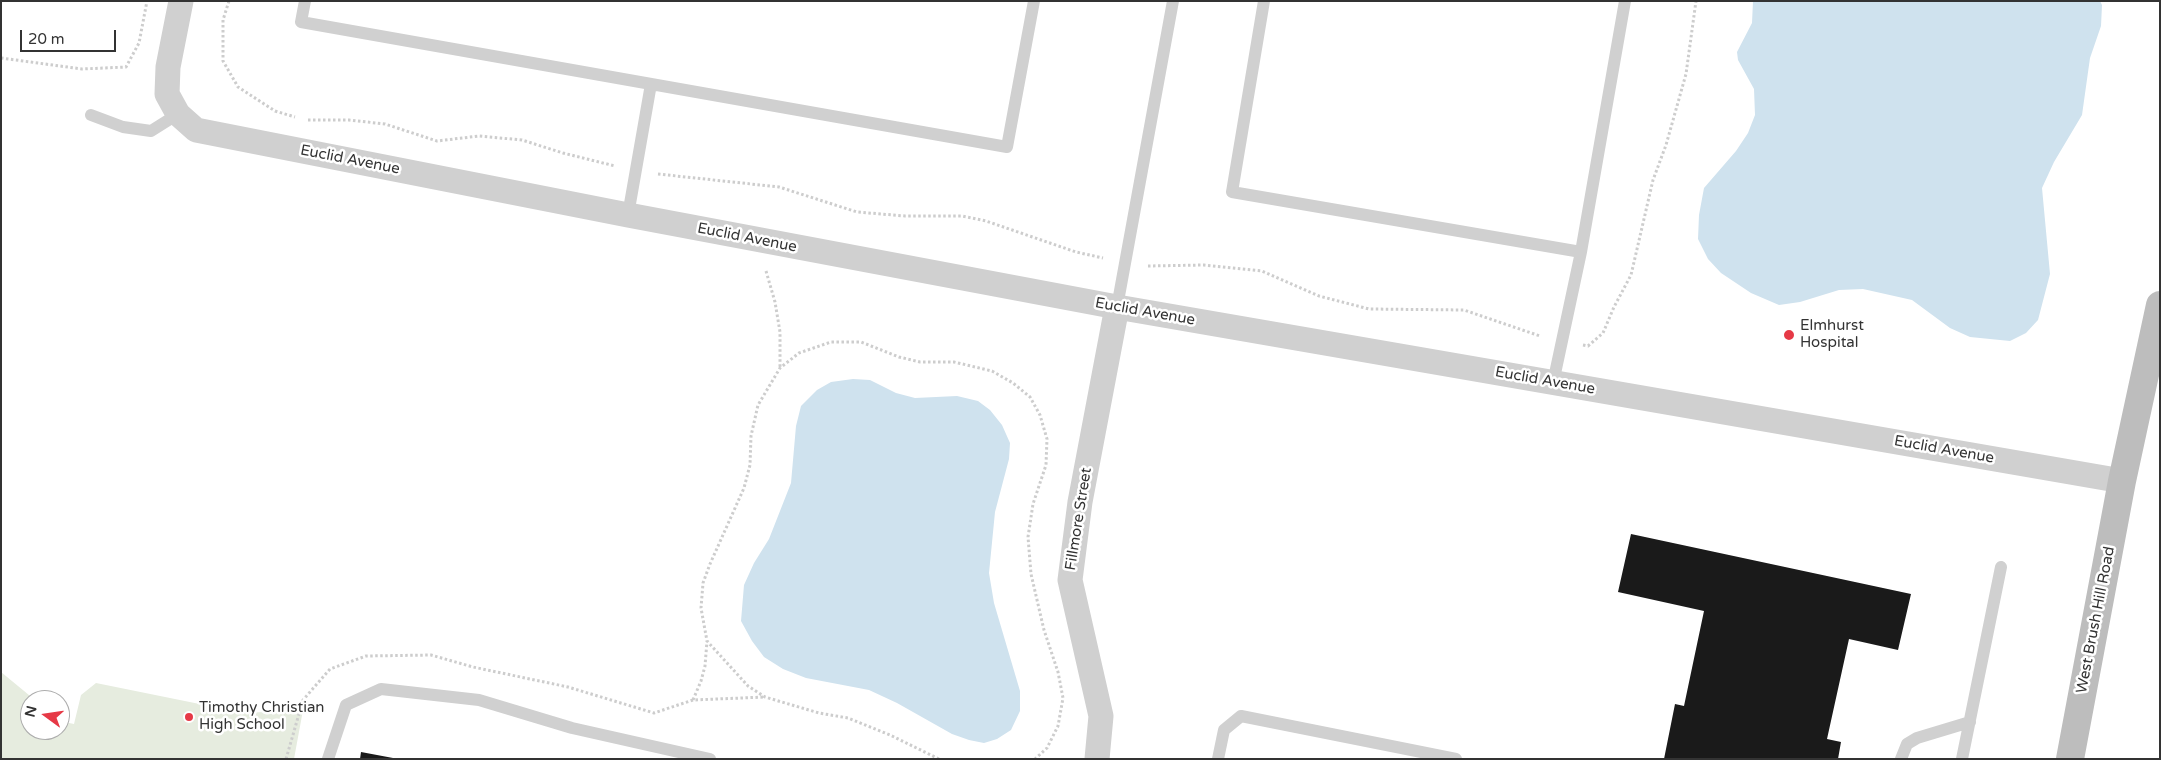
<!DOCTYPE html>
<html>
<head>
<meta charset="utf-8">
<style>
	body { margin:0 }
	#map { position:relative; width:2161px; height:760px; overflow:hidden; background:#fff; font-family:"Varela Round",sans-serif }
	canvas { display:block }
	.frame { position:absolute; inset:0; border:2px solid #333; pointer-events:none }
	.north { position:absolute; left:20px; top:690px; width:50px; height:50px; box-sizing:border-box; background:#fff; border:1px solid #adadad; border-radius:50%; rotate:284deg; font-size:14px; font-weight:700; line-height:20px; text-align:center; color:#333 }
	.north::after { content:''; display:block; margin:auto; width:18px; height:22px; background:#e63946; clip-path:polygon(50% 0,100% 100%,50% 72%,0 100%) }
	.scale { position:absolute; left:20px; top:30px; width:96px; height:22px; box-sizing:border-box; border:2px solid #333; border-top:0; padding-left:6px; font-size:15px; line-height:18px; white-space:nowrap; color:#333; -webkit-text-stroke:4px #fff; paint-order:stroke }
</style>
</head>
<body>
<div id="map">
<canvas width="2161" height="760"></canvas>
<div class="frame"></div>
<div class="north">N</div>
<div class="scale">20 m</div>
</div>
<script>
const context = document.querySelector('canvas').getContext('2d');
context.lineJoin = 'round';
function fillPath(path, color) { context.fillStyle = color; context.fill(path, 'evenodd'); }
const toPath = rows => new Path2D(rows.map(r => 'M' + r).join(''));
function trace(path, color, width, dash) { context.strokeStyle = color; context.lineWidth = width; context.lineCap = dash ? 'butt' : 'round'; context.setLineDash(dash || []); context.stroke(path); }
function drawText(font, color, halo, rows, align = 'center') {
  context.font = font + ' "Varela Round",sans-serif'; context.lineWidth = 5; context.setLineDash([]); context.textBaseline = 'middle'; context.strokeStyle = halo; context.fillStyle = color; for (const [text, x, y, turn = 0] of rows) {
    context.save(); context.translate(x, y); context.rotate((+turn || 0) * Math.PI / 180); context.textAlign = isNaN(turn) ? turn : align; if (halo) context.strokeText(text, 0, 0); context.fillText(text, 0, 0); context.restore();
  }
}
fillPath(toPath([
	[1,672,35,700,30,700,30,730,60,730,60,721,74,724,81,695,96,683,244,713,303,710,294,759,1,759]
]), '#e6ecdf');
fillPath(toPath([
	[1753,1,2100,1,2102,5,2101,26,2090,58,2082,115,2054,162,2042,188,2050,274,2038,320,2026,333,2010,341,1970,337,1950,328,1912,300,1863,289,1839,290,1800,302,1779,305,1751,293,1721,273,1708,259,1698,239,1699,215,1704,188,1736,151,1748,133,1755,115,1754,89,1738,60,1737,52,1752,23],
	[853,379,870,380,896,393,915,398,957,396,978,401,990,410,1002,425,1010,443,1009,459,995,512,989,573,994,603,1020,691,1020,711,1011,730,997,739,984,743,969,740,952,734,897,703,869,690,806,678,783,669,764,657,752,641,741,621,744,585,754,563,769,539,791,483,796,426,801,406,817,390,831,382]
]), '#cfe2ee');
fillPath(toPath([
	[1631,534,1911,594,1898,650,1849,639,1827,739,1841,742,1838,759,1664,759,1675,704,1684,706,1704,611,1618,592],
	[361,752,393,758,393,759,360,759]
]), '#1a1a1a');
trace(toPath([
	[229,1,223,20,223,61,238,87,275,111,295,117],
	[1,58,82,69,126,67,139,43,147,1],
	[308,120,349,120,385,124,437,141,479,136,522,140,563,153,615,166],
	[658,174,779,187,857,212,905,216,962,216,986,221,1076,252,1103,258],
	[1148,266,1204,265,1262,271,1319,296,1369,309,1464,310,1540,336],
	[766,271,775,302,780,332,780,368],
	[1583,345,1588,346,1603,333,1614,307,1631,275,1653,180,1666,145,1686,74,1696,1],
	[693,700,701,681,705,666,707,641],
	[286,759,303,700,330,669,366,656,431,655,473,667,568,687,654,713,693,700,765,697],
	[939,759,890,735,848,718,819,713,765,697,748,686,707,641,701,608,703,583,710,564,744,488,750,465,751,436,758,405,780,368,799,353,831,342,861,342,899,357,920,362,954,362,992,371,1013,383,1030,397,1040,415,1047,439,1046,465,1033,504,1028,537,1031,574,1044,630,1058,672,1063,698,1058,726,1047,748,1035,759]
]), '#cdcdcd', 3, [2.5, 2.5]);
trace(toPath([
	[305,1,301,22,1007,147,1034,1],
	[1264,1,1232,192,1581,252,1625,1],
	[91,115,123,127,151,131,178,114],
	[628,215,651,84],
	[1117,307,1173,1],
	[1553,383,1581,252],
	[328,759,346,705,381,689,479,700,572,728,710,759],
	[1218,759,1224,730,1241,716,1456,759],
	[1901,759,1907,744,1917,738,1970,722],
	[1962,759,2001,567]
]), '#d0d0d0', 12);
trace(toPath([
	[181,1,168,67,167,94,178,114,196,130,628,215,1117,307,2122,481],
	[1097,759,1101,716,1070,580,1080,502,1117,307]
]), '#d0d0d0', 25);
trace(toPath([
	[2070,759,2122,481,2160,305]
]), '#bdbdbd', 28);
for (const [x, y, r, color] of [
	[1789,335,6,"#e63946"],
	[189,717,5,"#e63946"]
]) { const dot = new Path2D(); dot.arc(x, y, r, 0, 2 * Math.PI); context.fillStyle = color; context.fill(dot); trace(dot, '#fff', 2); }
drawText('15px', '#333', '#fff', [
	["Euclid Avenue",350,160,11],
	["Euclid Avenue",747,238,11],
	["Euclid Avenue",1145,312,10],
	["Euclid Avenue",1545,381,10],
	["Euclid Avenue",1944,450,10],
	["Fillmore Street",1079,519,-81],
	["West Brush Hill Road",2096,620,-79]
]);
drawText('15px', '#333', '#fff', [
	["Elmhurst",1800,326],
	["Hospital",1800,343],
	["Timothy Christian",199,708],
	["High School",199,725]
], 'left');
</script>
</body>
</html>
